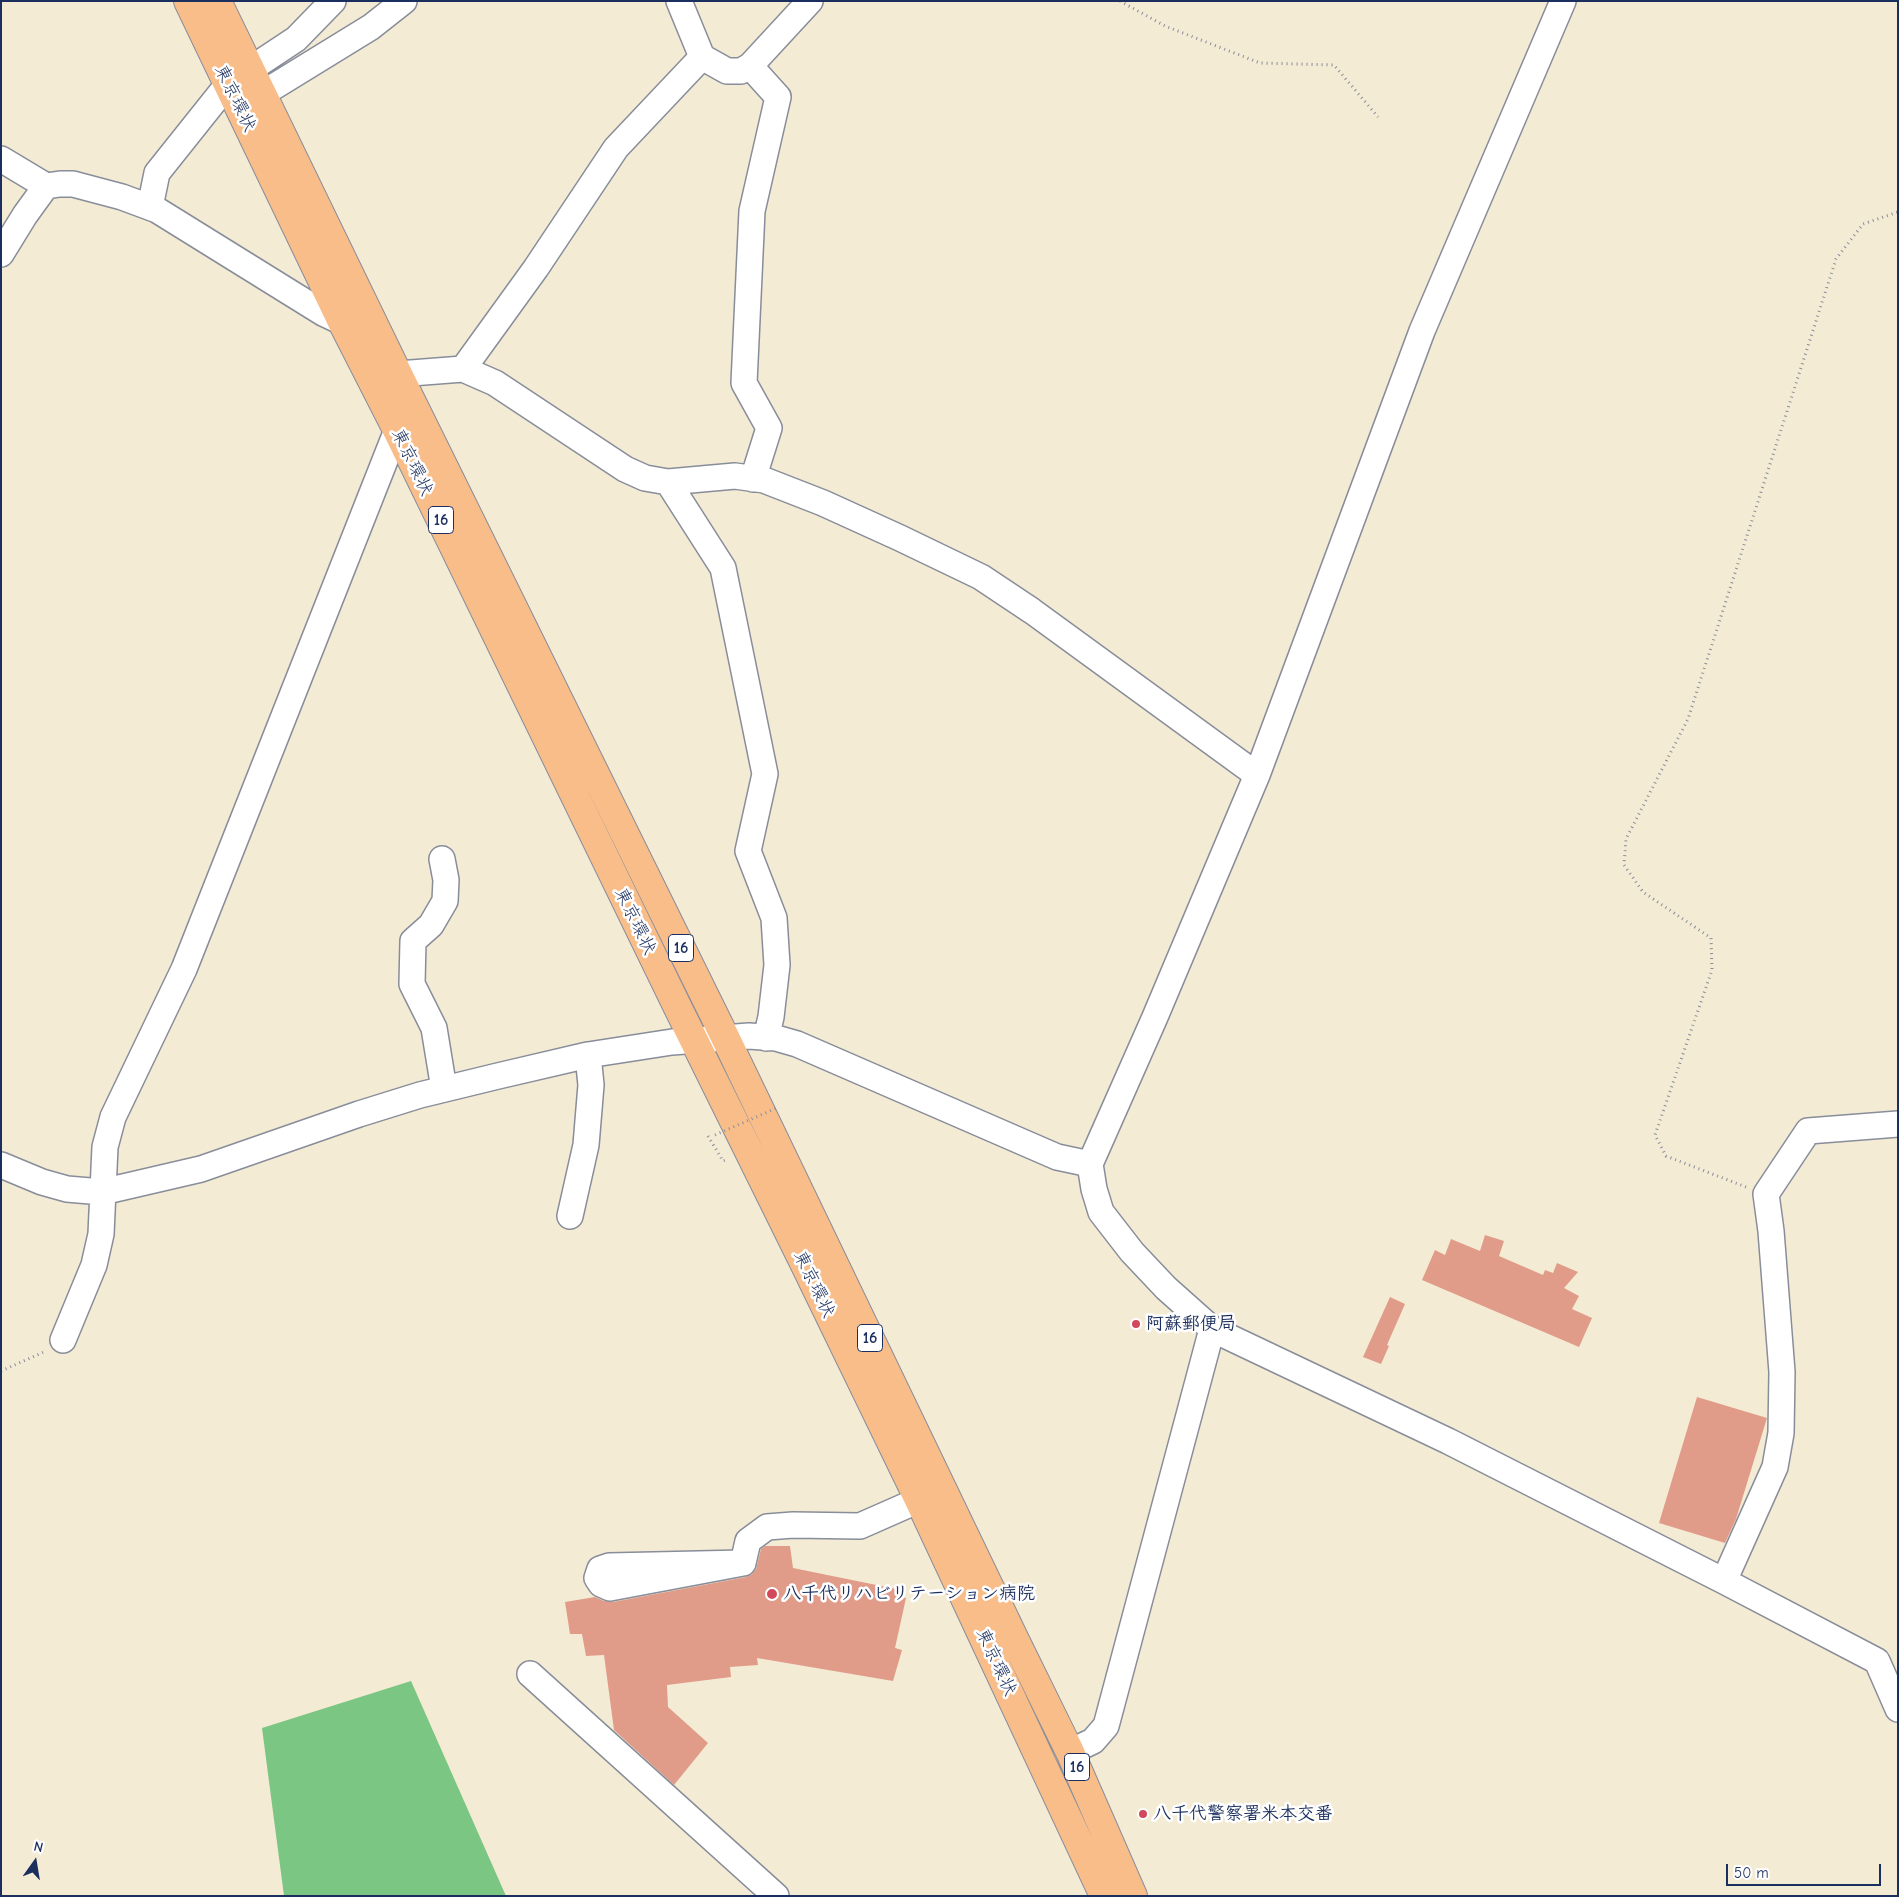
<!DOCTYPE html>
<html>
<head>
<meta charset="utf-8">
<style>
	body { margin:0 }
	#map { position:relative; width:1899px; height:1897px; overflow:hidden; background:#f4ebd5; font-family:"Comic Neue",sans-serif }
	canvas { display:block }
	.frame { position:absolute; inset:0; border:2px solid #1b2f5e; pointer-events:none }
	.north { position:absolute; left:10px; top:1837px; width:50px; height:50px; -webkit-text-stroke:4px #fff; paint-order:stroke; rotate:13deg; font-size:14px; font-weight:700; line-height:20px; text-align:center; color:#1b2f5e }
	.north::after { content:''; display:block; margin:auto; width:18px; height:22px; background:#1b2f5e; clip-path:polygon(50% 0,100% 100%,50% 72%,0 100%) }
	.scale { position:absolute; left:1726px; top:1864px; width:155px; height:22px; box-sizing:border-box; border:2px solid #1b2f5e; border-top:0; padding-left:6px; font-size:15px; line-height:18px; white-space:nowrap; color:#1b2f5e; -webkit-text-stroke:4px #fff; paint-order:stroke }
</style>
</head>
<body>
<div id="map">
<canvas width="1899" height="1897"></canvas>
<div class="frame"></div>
<div class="north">N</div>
<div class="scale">50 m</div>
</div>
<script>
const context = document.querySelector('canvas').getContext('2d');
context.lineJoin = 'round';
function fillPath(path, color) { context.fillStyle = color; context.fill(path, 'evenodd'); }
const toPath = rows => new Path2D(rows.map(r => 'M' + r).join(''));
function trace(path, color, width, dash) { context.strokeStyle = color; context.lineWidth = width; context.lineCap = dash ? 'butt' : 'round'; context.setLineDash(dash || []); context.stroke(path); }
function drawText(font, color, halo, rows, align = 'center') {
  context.font = font + ' "Comic Neue","Klee One",sans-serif'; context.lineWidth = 5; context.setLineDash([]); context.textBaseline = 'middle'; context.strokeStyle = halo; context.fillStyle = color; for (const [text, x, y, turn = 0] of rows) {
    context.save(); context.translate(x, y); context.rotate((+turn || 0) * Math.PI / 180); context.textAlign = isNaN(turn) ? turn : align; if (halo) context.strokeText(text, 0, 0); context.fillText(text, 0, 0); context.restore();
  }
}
fillPath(toPath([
	[411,1681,506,1896,284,1896,262,1728]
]), '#7cc684');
fillPath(toPath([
	[1485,1235,1504,1241,1499,1256,1543,1275,1545,1270,1553,1273,1557,1263,1578,1272,1564,1288,1579,1296,1572,1309,1592,1318,1579,1347,1422,1280,1435,1250,1445,1255,1451,1239,1480,1251],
	[1390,1297,1405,1304,1387,1345,1389,1346,1381,1364,1363,1357],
	[1697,1397,1767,1418,1736,1519,1725,1543,1659,1523],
	[765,1546,790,1546,793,1568,896,1589,896,1596,906,1598,895,1648,902,1650,893,1681,757,1658,758,1665,730,1667,731,1677,667,1685,668,1707,708,1743,674,1785,614,1730,604,1655,586,1656,582,1634,570,1634,565,1602,595,1597,604,1601,613,1602,746,1577,752,1574,756,1569,761,1549]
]), '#e09c89');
const minor = toPath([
	[679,1,702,57,727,71,741,71,750,66,810,1],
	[1563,1,1422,331,1257,775,1155,1017,1090,1164,1094,1189,1101,1212,1132,1252,1166,1288,1212,1329,1448,1441,1724,1581,1877,1661,1898,1709],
	[750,66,778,97,752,211,744,383,769,428,753,479],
	[262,94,371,27,404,1],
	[1,159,46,186],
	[150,207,157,173,228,84,296,39,333,1],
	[1,254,25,215,46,186,60,184,73,184,122,197,157,210,323,313,342,322],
	[463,369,536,268,616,148,702,57],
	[398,374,463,369,495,383,625,469,645,478,668,482,735,476,764,480,823,503,900,538,981,577,1032,611,1257,775],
	[668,482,723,568,765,774,748,851,774,918,777,965,771,1017,766,1038],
	[442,859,446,880,445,901,431,925,413,941,412,984,434,1028,444,1089],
	[1,1165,42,1182,67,1189,102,1192,201,1169,359,1114,420,1095,498,1076,588,1055,672,1042,749,1036,776,1038,797,1044,1057,1157,1090,1164],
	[570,1216,586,1145,591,1085,588,1055],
	[63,1340,94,1265,101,1234,105,1147,113,1117,184,969,397,430],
	[743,1563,610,1588,601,1584,597,1578,600,1569,609,1566,743,1563],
	[743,1563,748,1541,767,1527,793,1525,860,1526,919,1500],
	[1724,1581,1775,1467,1781,1433,1782,1372,1771,1231,1766,1194,1808,1131,1898,1124],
	[530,1674,776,1896],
	[1070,1752,1093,1741,1106,1726,1212,1329]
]);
const highway = toPath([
	[188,1,342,322,397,430,678,1008,806,1267,919,1500,1104,1896],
	[217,1,398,374,725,1037,1015,1640,1070,1752,1133,1896]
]);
trace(minor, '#888d9a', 28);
trace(highway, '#888d9a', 30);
trace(toPath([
	[1120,1,1165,26,1260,63,1334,65,1378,117],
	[708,1136,723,1161,728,1159],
	[1746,1187,1666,1156,1655,1135,1712,970,1711,938,1643,892,1624,865,1626,839,1688,719,1836,259,1863,224,1898,212],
	[1,1371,46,1351]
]), '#888d9a', 3, [1, 4]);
trace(minor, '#fff', 25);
trace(highway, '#f8bd89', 28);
trace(toPath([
	[715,1135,779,1107]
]), '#888d9a', 3, [1, 4]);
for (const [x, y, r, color] of [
	[1136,1324,5,"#d1495b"],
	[772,1594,6,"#d1495b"],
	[1143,1814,5,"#d1495b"]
]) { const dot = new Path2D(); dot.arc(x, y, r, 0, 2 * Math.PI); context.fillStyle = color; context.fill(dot); trace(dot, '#fff', 2); }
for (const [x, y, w] of [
	[441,520,25],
	[681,948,25],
	[870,1338,25],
	[1077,1767,25]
]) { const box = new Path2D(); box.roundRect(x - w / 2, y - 13.5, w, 27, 4); context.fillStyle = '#fff'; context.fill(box); trace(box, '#1b2f5e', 1); }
drawText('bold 16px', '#1b2f5e', null, [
	["16",441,520],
	["16",681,948],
	["16",870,1338],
	["16",1077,1767]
]);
drawText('18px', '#1b2f5e', '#fff', [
	["東京環状",235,98,64],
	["東京環状",412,462,64],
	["東京環状",635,921,64],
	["東京環状",814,1284,64],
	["東京環状",996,1662,65]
]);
drawText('bold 18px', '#1b2f5e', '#fff', [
	["阿蘇郵便局",1146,1324],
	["八千代リハビリテーション病院",783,1594],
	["八千代警察署米本交番",1153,1814]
], 'left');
</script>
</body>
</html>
